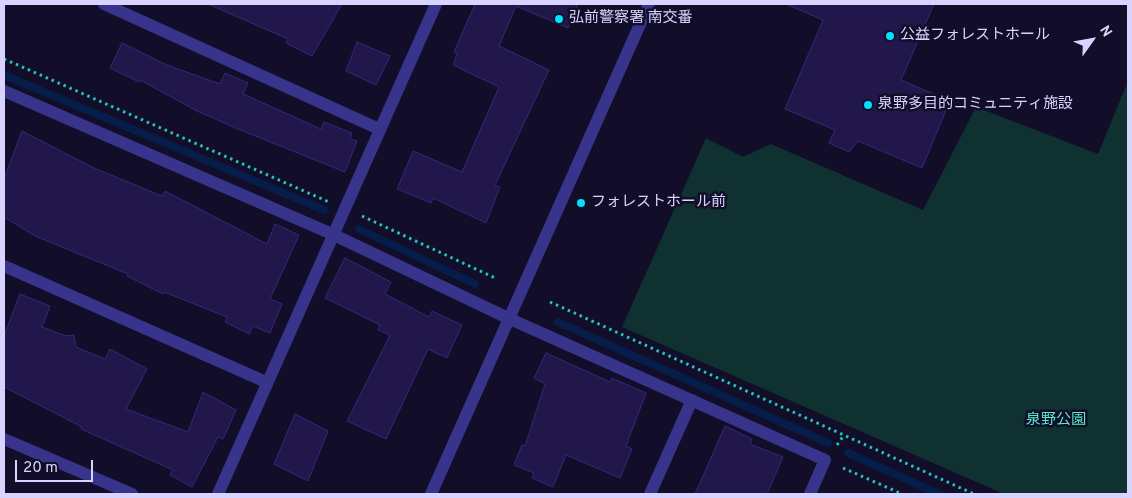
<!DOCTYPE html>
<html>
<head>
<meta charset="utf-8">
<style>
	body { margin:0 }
	#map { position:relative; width:1132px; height:498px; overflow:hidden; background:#120d28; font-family:Overpass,sans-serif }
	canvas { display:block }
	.frame { position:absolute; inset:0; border:5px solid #d9d4ff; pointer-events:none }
	.north { position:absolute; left:1067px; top:15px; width:50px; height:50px; -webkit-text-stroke:4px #120d28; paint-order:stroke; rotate:58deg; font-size:14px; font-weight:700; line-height:20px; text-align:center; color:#d9d4ff }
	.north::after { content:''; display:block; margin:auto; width:18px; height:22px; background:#d9d4ff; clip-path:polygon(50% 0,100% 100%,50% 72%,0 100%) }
	.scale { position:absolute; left:15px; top:460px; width:78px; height:22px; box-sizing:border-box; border:2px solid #d9d4ff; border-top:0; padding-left:6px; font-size:15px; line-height:18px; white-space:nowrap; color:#d9d4ff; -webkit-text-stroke:4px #120d28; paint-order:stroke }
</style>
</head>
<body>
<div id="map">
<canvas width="1132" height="498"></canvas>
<div class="frame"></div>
<div class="north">N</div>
<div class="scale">20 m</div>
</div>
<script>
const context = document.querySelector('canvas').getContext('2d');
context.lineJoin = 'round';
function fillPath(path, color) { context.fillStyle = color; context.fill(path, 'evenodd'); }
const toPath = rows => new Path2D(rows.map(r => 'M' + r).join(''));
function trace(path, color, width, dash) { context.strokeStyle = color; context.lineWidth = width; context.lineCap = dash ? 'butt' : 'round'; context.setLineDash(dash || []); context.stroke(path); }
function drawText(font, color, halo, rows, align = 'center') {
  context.font = font + ' Overpass,"Noto Sans JP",sans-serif'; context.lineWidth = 5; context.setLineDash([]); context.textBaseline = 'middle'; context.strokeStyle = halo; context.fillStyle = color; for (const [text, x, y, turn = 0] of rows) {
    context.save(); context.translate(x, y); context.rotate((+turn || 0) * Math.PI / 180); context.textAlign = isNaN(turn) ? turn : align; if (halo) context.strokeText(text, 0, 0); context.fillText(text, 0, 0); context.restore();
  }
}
fillPath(toPath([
	[1128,81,1128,494,1004,494,622,327,706,138,743,157,771,144,923,210,976,107,1098,154]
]), '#0f3231');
trace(toPath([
	[4,75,324,210],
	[359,229,475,284],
	[558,322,828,443],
	[848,453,939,494]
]), '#051d48', 8);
const building = toPath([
	[208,4,342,4,312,56,286,43,288,39,208,4],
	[475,4,578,4,568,28,516,6,499,46,549,70,495,185,500,187,486,223,433,198,431,203,397,189,413,151,462,172,499,87,453,65,457,54,454,52,475,4],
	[786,4,934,4,901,80,950,101,922,168,858,141,849,152,829,143,835,130,785,109,823,20,786,4],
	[357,42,390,56,376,85,346,71,357,42],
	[122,43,167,65,220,84,225,73,248,83,243,94,321,129,324,122,352,133,350,139,357,141,345,172,238,129,197,111,140,80,139,82,110,68,122,43],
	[22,131,94,168,162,196,165,191,267,244,275,224,299,235,270,299,282,304,270,333,253,326,249,334,225,322,227,317,164,292,163,294,127,276,128,274,35,236,4,217,4,179,22,131],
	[345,258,391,282,385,294,429,317,432,311,462,325,447,358,428,349,386,439,347,421,390,335,378,330,380,325,325,298,345,258],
	[20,294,50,306,42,327,66,336,74,335,76,347,105,359,110,349,147,369,126,409,188,432,203,392,236,410,223,439,218,437,192,487,170,475,173,470,81,429,82,427,4,387,4,336,20,294],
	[546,353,610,382,612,378,646,393,626,446,632,449,620,478,566,455,553,487,532,478,534,473,514,465,522,445,525,446,545,384,534,378,546,353],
	[295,414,328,431,308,481,274,464,295,414],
	[725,426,752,439,750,444,783,457,767,494,695,494,725,426]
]);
fillPath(building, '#22174a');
trace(building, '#382779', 1);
trace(toPath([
	[4,59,329,202],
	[362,216,495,278],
	[550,302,974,494],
	[837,445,844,435],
	[843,468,902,494]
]), '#24c3bb', 3, [2.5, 4]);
trace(toPath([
	[104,4,379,129],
	[4,91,332,234,510,319,825,460,810,494],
	[4,266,266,382],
	[4,439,132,494],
	[218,494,436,4],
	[650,494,692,400]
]), '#38348b', 12);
trace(toPath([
	[431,494,649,4]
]), '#38348b', 12);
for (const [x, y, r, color] of [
	[559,19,5,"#00e3ff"],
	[890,36,5,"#00e3ff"],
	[868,105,5,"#00e3ff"],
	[581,203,5,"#00e3ff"]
]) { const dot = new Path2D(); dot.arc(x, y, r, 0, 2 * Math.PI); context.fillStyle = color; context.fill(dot); trace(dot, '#120d28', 2); }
drawText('15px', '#d9d4ff', '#120d28', [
	["弘前警察署 南交番",569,19],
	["公益フォレストホール",900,36],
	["泉野多目的コミュニティ施設",878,105],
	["フォレストホール前",591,203]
], 'left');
drawText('15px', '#54ebc6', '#120d28', [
	["泉野公園",1056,421]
]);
</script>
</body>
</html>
